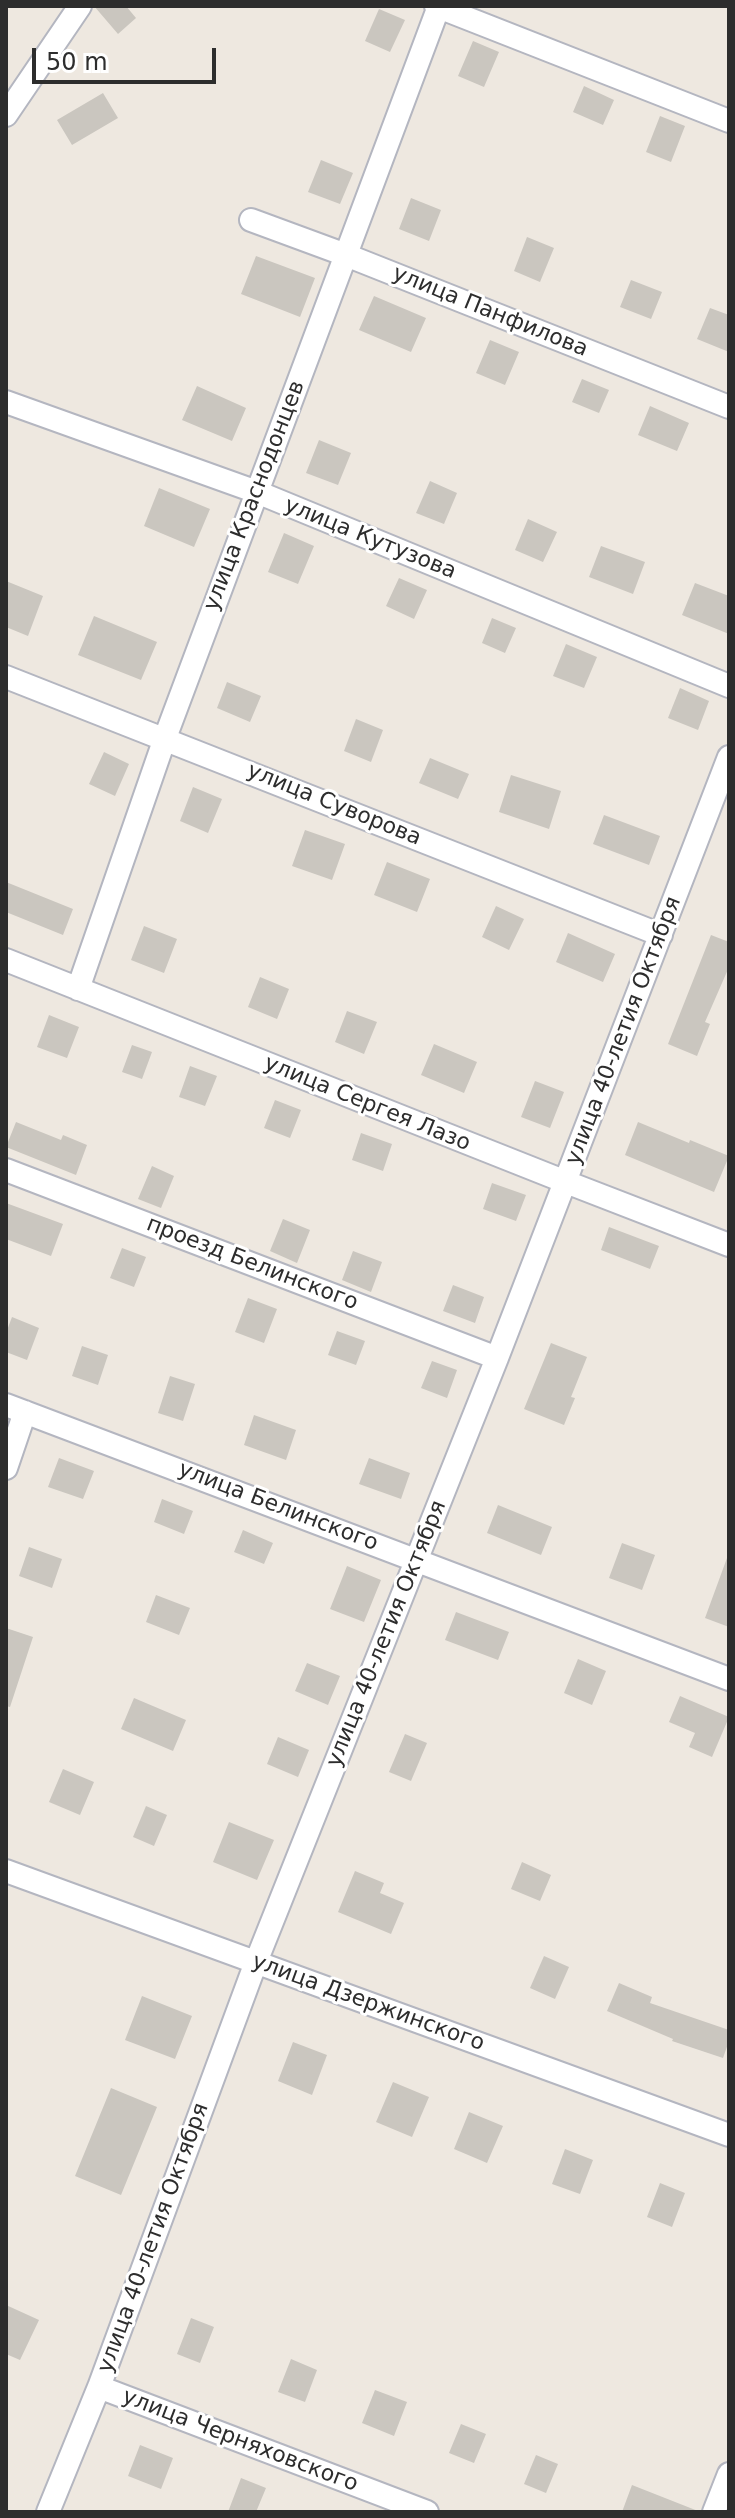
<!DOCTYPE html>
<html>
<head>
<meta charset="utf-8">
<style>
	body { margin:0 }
	#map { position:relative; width:735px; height:2518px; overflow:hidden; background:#eee8e0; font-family:"DejaVu Sans",sans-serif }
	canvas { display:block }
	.frame { position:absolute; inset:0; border:8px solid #2d2d2d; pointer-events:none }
	.scale { position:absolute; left:32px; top:48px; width:184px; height:36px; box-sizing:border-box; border:4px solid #2d2d2d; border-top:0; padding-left:10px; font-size:24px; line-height:28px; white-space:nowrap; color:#2d2d2d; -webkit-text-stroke:6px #fff; paint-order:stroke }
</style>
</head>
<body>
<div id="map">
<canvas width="735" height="2518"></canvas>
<div class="frame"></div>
<div class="scale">50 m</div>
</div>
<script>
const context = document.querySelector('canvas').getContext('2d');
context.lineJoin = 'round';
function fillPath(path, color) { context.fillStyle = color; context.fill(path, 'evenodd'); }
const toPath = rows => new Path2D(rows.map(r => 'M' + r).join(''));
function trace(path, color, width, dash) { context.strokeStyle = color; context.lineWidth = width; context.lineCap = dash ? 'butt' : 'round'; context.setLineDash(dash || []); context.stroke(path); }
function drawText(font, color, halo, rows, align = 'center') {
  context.font = font + ' "DejaVu Sans",sans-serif'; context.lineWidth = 6; context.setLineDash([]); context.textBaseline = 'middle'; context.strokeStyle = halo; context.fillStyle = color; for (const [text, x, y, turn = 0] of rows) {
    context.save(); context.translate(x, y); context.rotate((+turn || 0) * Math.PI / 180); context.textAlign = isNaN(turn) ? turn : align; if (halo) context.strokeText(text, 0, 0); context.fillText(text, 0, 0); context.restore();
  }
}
fillPath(toPath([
	[94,6,126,6,136,18,118,34],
	[379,9,405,20,390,52,365,41],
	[473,41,499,52,484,87,458,76],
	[584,86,614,100,603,125,573,112],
	[103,93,118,118,72,145,57,120],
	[660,116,685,126,671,162,646,152],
	[321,160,353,173,340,204,308,192],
	[411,198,441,210,429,241,399,229],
	[527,237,554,248,540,282,514,271],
	[256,256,315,278,300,317,241,294],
	[631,280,662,292,651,319,620,307],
	[374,296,426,318,411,352,359,330],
	[710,308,729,315,729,352,697,339],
	[490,340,519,352,505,385,476,373],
	[582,379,609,390,599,413,572,402],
	[197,386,246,408,232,441,182,420],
	[650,406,689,423,677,451,638,435],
	[319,440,351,453,338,485,306,473],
	[430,481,457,493,444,524,416,513],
	[159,488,210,509,194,547,144,526],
	[528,519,557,532,543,562,515,550],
	[284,533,314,546,298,584,268,572],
	[601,546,645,562,633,594,589,577],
	[399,578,427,590,414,619,386,606],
	[6,581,43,596,28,636,6,627],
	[695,583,729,596,729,634,682,615],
	[94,616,157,642,141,680,78,655],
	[492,618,516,628,505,653,482,643],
	[566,644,597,657,584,688,553,676],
	[227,682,261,696,250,722,217,708],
	[680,688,709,701,698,730,668,718],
	[356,719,383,730,371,762,344,751],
	[104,752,129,764,115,796,89,784],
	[430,758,469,774,458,799,419,783],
	[511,775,561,791,549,829,499,812],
	[193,787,222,799,208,833,180,821],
	[604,815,660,836,649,865,593,844],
	[305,830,345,844,332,880,292,866],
	[387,862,430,879,417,912,374,895],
	[6,882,73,909,63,935,6,912],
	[496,906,524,919,509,950,482,937],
	[144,926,177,939,164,973,131,960],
	[568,933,615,954,603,982,556,962],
	[711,935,729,942,729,967,705,1022,710,1024,697,1056,668,1044],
	[260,977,289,989,277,1019,248,1007],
	[347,1011,377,1022,364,1054,335,1042],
	[49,1015,79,1027,67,1058,37,1047],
	[434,1044,477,1062,464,1093,421,1075],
	[132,1045,152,1052,142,1079,122,1072],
	[190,1066,217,1076,205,1106,179,1097],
	[535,1081,564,1092,550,1128,521,1117],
	[275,1100,301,1110,290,1138,264,1128],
	[16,1122,61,1140,63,1135,87,1145,76,1175,6,1147],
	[638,1122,689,1143,690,1140,729,1156,714,1192,625,1155],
	[361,1133,392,1144,383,1171,352,1160],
	[152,1166,174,1176,161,1208,138,1199],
	[492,1183,526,1195,516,1221,483,1209],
	[6,1203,63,1224,51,1256,6,1239],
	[283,1219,310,1230,297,1263,270,1251],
	[609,1227,659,1246,650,1269,601,1250],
	[122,1248,146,1257,134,1287,110,1278],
	[353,1251,382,1262,371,1292,342,1280],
	[453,1285,484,1297,475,1323,443,1311],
	[248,1298,277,1309,264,1343,235,1332],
	[12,1317,39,1328,27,1360,6,1352,6,1333],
	[337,1331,365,1341,356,1365,328,1355],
	[551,1343,587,1357,571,1397,575,1398,564,1425,524,1409],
	[82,1346,108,1355,98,1385,72,1376],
	[432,1361,457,1370,447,1398,421,1388],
	[170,1376,195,1384,183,1421,158,1413],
	[254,1415,296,1430,286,1460,244,1445],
	[59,1458,94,1471,83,1499,48,1487],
	[369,1458,410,1473,401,1499,359,1484],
	[162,1499,193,1511,184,1534,154,1522],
	[498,1505,552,1527,541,1555,487,1533],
	[243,1530,273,1543,264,1564,234,1552],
	[622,1543,655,1555,642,1590,609,1578],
	[29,1547,62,1559,52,1588,19,1576],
	[727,1558,729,1559,729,1627,705,1618],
	[347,1566,381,1580,364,1622,330,1609],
	[156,1595,190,1608,179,1635,146,1622],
	[456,1612,509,1632,498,1660,445,1640],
	[6,1628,33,1637,10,1707,6,1706],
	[578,1659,606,1671,592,1705,564,1693],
	[307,1663,340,1676,328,1705,295,1691],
	[680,1696,729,1717,712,1757,689,1747,695,1733,669,1722],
	[134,1698,186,1720,173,1751,121,1729],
	[405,1734,427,1743,411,1781,389,1772],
	[278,1737,309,1750,298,1777,267,1764],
	[63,1769,94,1782,80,1815,49,1802],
	[146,1806,167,1815,154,1846,133,1837],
	[229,1822,274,1840,257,1880,213,1862],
	[522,1862,551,1875,540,1901,511,1889],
	[355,1871,384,1883,380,1893,404,1903,391,1934,338,1912],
	[544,1956,569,1967,555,1999,530,1988],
	[619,1983,652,1997,650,2003,729,2030,729,2041,723,2058,672,2041,673,2039,607,2011],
	[142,1996,192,2016,175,2059,125,2040],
	[293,2042,327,2055,312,2095,278,2081],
	[393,2082,429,2097,412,2137,376,2122],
	[111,2088,157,2107,121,2195,75,2176],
	[469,2112,503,2126,487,2163,454,2149],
	[565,2149,593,2160,580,2194,552,2184],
	[660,2183,685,2193,672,2227,647,2217],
	[6,2305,39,2320,20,2360,6,2354],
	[191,2318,214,2327,200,2363,177,2354],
	[291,2359,317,2370,305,2402,278,2392],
	[375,2390,407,2402,394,2436,362,2423],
	[461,2424,486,2434,474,2463,449,2453],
	[140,2445,173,2458,161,2489,128,2476],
	[536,2455,558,2464,546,2493,524,2484],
	[241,2478,266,2488,256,2512,228,2512],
	[632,2485,698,2511,697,2512,622,2512]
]), '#cac6bf');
const minor = toPath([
	[436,6,729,121],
	[6,115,80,6],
	[251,220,346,255,729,407],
	[6,402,257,492,729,686],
	[6,677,661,935],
	[6,960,566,1182,729,1245],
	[78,989,165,738,439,6],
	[6,1170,497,1358],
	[6,1405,729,1679],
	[6,1468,25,1412],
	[6,1871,729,2135],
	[99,2387,427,2512],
	[48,2512,99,2387,256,1962,497,1358,729,757],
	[714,2512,729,2474]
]);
trace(minor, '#b4b6c0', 26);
trace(minor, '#fff', 22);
drawText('22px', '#2d2d2d', '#fff', [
	["улица Панфилова",490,312,22],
	["улица Краснодонцев",255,496,-69],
	["улица Кутузова",370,539,22],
	["улица Суворова",334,805,22],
	["улица 40-летия Октября",624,1031,-69],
	["улица Сергея Лазо",367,1104,22],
	["проезд Белинского",252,1264,21],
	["улица Белинского",278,1507,21],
	["улица 40-летия Октября",387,1634,-68],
	["улица Дзержинского",368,2003,20],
	["улица 40-летия Октября",154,2238,-70],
	["улица Черняховского",240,2441,21]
]);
</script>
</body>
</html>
